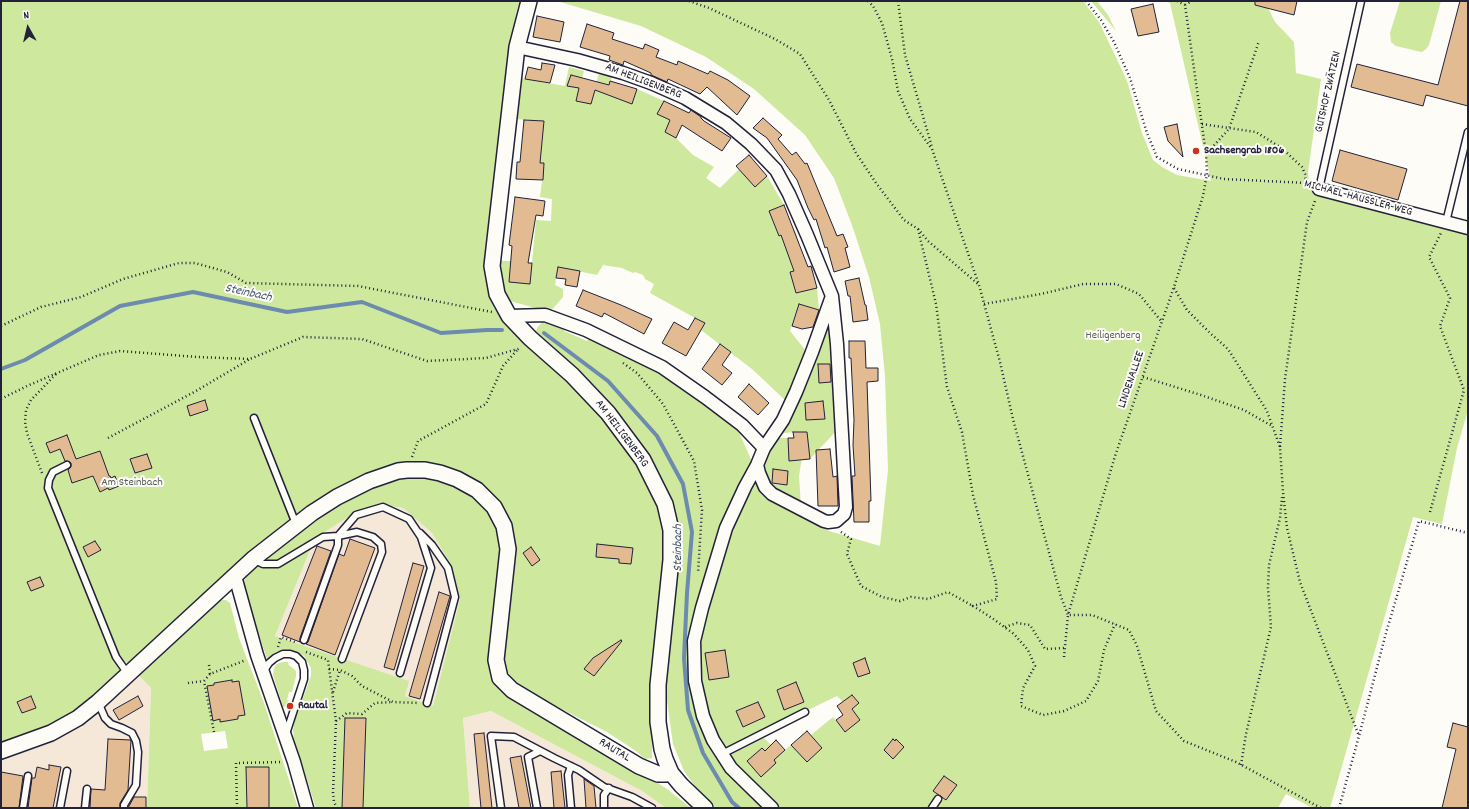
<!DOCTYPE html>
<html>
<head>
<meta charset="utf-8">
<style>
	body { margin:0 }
	#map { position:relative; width:1469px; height:809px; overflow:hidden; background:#fdfcf7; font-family:Dekko,sans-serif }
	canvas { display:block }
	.frame { position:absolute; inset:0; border:2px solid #22223b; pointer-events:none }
	.north { position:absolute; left:8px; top:8px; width:40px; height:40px; -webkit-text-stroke:3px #fdfcf7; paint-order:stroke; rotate:352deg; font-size:11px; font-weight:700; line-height:16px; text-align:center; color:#22223b }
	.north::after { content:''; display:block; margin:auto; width:14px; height:18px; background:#22223b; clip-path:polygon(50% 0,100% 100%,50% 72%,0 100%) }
</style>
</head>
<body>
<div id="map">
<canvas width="1469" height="809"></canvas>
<div class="frame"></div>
<div class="north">N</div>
</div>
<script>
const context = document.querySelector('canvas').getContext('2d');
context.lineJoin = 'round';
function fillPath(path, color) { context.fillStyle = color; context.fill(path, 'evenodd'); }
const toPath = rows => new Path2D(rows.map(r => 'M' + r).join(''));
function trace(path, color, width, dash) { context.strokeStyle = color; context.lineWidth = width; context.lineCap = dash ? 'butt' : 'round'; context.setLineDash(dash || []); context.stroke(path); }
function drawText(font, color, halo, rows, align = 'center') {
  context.font = font + ' Dekko,sans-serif'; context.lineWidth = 4; context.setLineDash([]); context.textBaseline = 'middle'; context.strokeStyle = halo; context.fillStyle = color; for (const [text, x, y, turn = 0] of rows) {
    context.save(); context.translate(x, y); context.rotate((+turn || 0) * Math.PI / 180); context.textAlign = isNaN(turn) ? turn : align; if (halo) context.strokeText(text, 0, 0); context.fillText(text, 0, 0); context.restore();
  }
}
fillPath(toPath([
	[381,505,403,508,432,533,451,565,460,599,433,706,405,696,408,681,275,636,315,538,355,513],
	[138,675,151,688,147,808,1,808,1,761,55,740,83,725,108,704],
	[491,711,642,791,666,808,470,808,463,718]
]), '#f5e8d9');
fillPath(toPath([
	[1,1,520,1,517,9,511,45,486,264,488,294,494,308,523,342,567,375,603,414,635,464,659,505,666,530,666,560,652,686,652,758,645,759,636,751,607,732,520,688,506,670,503,660,512,537,460,474,366,476,130,664,123,661,118,666,120,673,74,712,47,727,1,744],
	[557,1,1083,1,1099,22,1121,68,1127,81,1142,133,1153,160,1162,167,1177,175,1211,181,1170,3,1166,1,1268,1,1268,8,1275,22,1294,42,1296,73,1321,79,1308,172,1310,190,1468,234,1468,410,1457,448,1442,524,1413,517,1330,808,1313,808,1286,794,1278,808,774,808,728,756,764,738,780,754,791,745,807,762,822,748,811,735,833,717,845,732,860,720,852,709,859,703,852,695,843,702,837,696,725,750,710,720,704,693,697,635,689,634,690,684,697,719,707,742,725,771,755,796,766,808,716,808,700,793,684,771,673,744,665,686,678,560,648,457,535,335,537,328,545,319,566,326,564,331,587,341,590,336,658,372,701,401,738,430,753,464,749,473,804,516,829,531,880,546,888,470,885,376,880,324,869,277,853,228,834,178,805,135,754,89,706,57,641,26],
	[1091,1,1097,1,1108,15,1116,31],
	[1400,1,1441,1,1429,45,1426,49,1422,52,1417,51,1396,46,1391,42,1390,33],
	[569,67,584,71,576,101,591,104,599,73,612,77,606,94,632,104,637,89,664,101,657,114,670,120,665,132,676,138,693,155,714,167,706,178,720,188,739,169,755,187,767,176,784,205,769,211,779,236,795,230,799,243,786,248,794,271,790,272,796,293,817,288,819,310,799,304,790,331,806,351,786,401,752,369,701,330,704,323,650,293,654,284,645,279,643,275,635,272,633,273,622,268,603,265,597,275,558,267,555,285,563,289,563,297,550,312,510,301,505,297,498,261,511,261,530,283,536,220,551,221,552,199,540,197,544,164,540,163,544,121,514,119,519,78,565,86],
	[831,322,837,430,810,459,807,432,780,433,828,323],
	[823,402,825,419,806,420,805,403],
	[777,438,788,438,789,458,802,457,799,476,801,506,773,489,768,482,763,466,767,453],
	[773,470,788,471,787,485,772,484],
	[425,476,454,484,482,502,501,536,492,674,667,789,691,808,666,808,642,791,491,711,463,718,470,808,363,808,366,718,345,718,342,808,316,808,294,739,293,730,295,720,311,676,311,668,304,656,292,650,287,650,276,652,267,659,245,592,244,581,249,569,317,517,370,487,401,477],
	[381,505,403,508,432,533,451,565,460,599,433,706,405,696,409,681,275,636,315,538,355,513],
	[221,600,226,600,230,603,239,638,264,703,298,808,269,808,268,767,247,767,247,808,147,808,151,688,138,675,213,603],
	[232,680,245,715,238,716,238,719,220,722,220,719,213,720,207,687,214,685,214,683],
	[225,731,228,748,204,751,201,734],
	[282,662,288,662,288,664,296,671,296,676,292,692,289,692,287,700,289,701,288,706,283,707,273,675,274,668,277,664]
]), '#cee89e');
trace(toPath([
	[544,333,608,381,657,436,683,484,692,532,687,593,684,658,688,710,703,753,732,802,739,808],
	[1,369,25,360,120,306,193,292,287,312,362,302,441,333,487,330,502,330]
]), '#6c8bae', 4);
const building = toPath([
	[1255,1,1297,1,1294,15,1255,5,1255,1],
	[1460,1,1468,1,1468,106,1426,95,1423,106,1351,87,1357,64,1438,85,1460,1],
	[1153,4,1159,32,1138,36,1131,9,1153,4],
	[537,16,564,22,560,42,533,37,537,16],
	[587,24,614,33,612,39,643,49,645,44,659,50,656,57,677,65,678,61,708,74,710,71,728,80,750,96,737,115,707,87,700,94,668,79,667,82,651,75,651,73,624,61,623,65,609,60,610,56,580,47,587,24],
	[542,63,555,65,550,83,525,79,528,67,541,70,542,63],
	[571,75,609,85,610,81,637,89,632,104,595,90,591,104,576,101,579,88,567,86,571,75],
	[664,101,689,113,691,110,701,117,701,118,704,121,731,138,722,151,682,125,676,138,665,132,670,120,657,114,664,101],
	[763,118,782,135,778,139,792,155,796,152,805,164,807,163,837,236,843,234,848,247,845,248,850,267,834,272,827,247,825,248,816,219,814,220,808,208,797,180,767,138,753,128,763,118],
	[524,120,544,121,540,163,544,163,543,180,516,179,517,162,520,162,524,120],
	[1177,124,1183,157,1168,141,1164,127,1177,124],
	[1340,150,1407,169,1398,200,1332,181,1340,150],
	[749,155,767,176,755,187,736,166,749,155],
	[515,197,545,201,543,216,536,215,528,263,532,263,530,284,509,282,512,246,509,245,515,197],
	[784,205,808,267,811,266,817,288,796,293,790,272,794,271,781,235,779,236,769,211,784,205],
	[558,267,580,271,577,287,565,285,566,279,556,278,558,267],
	[859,278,865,305,866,305,868,320,853,322,850,296,848,296,845,281,859,278],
	[583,290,621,305,652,319,644,334,604,313,602,317,576,306,583,290],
	[799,304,819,310,813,327,802,329,792,326,799,304],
	[695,318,705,323,686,356,662,343,674,322,688,330,695,318],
	[849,341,865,341,866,368,878,368,878,381,867,382,871,501,869,501,869,522,854,522,852,476,855,476,853,445,854,420,851,358,849,358,849,341],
	[720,344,731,352,722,365,732,373,722,385,702,369,720,344],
	[818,364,830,364,831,382,819,383,818,364],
	[749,384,769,403,758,415,738,397,749,384],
	[205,400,208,410,190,416,187,406,205,400],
	[823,401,825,419,806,420,805,403,823,401],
	[793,432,807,432,810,459,789,461,788,438,794,438,793,432],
	[67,435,76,459,100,451,109,476,110,476,111,478,115,476,119,486,109,490,108,488,100,492,93,476,72,483,68,470,71,467,71,463,68,461,65,461,60,449,50,453,46,443,67,435],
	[830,449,833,477,837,476,838,506,818,506,816,450,830,449],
	[147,454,152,468,135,473,130,459,147,454],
	[773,469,788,471,787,485,772,483,773,469],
	[350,539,375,548,335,655,306,644,308,642,339,554,344,556,350,539],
	[95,541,101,550,88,557,83,547,95,541],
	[597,544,633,548,631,564,619,563,619,559,596,557,597,544],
	[317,546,331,551,300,638,300,642,282,635,317,546],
	[531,547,540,560,532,566,523,553,531,547],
	[413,563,424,566,394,670,384,667,413,563],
	[40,577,44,586,31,591,27,582,40,577],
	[439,592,450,596,420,699,409,696,439,592],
	[621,640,622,641,594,676,584,669,593,658,621,640],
	[725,650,729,677,709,680,705,653,725,650],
	[865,658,870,673,858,677,853,663,865,658],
	[232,680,232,682,239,681,245,715,238,716,238,719,220,722,220,719,213,721,207,686,214,685,214,683,232,680],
	[796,682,804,702,784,710,777,690,796,682],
	[852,695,859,703,852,709,860,720,845,732,836,720,843,715,837,706,852,695],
	[31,696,36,708,22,713,17,702,31,696],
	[138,696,143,706,119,720,113,710,138,696],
	[758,702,765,717,743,727,736,711,758,702],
	[345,718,366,718,363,808,342,808,345,718],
	[1453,723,1468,727,1468,808,1442,808,1456,749,1447,747,1453,723],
	[807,731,822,748,807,762,791,745,807,731],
	[484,733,492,808,481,808,474,734,484,733],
	[108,739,131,740,128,790,120,803,120,808,90,808,91,789,105,790,108,739],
	[893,739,895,741,896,739,904,747,893,759,884,750,893,739],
	[776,740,785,750,774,760,776,763,761,777,747,761,762,748,765,751,776,740],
	[521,756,531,808,519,808,510,758,521,756],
	[49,765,61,767,53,808,28,808,32,778,35,778,37,767,49,770,49,765],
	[246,767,269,767,269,808,247,808,246,767],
	[561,771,565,808,554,808,551,772,561,771],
	[1,772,23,776,19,808,1,808,1,772],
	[944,776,957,785,946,800,933,791,944,776],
	[584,779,594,786,596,808,586,808,584,779],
	[134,797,146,797,146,808,128,808,134,797]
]);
fillPath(building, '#e2bb92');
trace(building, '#22223b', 1);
const service = toPath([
	[1319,189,1361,1],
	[1446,222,1468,132],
	[254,418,296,524],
	[67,465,53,472,49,480,48,488,116,657,128,674],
	[420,533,432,545,448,568,455,597,427,703],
	[255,560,263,564,278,564,323,537,338,536,356,515,383,507,409,519,421,537,431,568,400,673],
	[304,640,338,545,338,536,357,532,373,537,381,544,382,552,342,659],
	[263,672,269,663,275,658,283,654,290,654,296,656,302,662,304,670,304,679,286,734],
	[98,702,105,718,111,724,122,728,132,733,136,741,138,752,136,785,124,805,124,808],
	[722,754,805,712],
	[571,766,568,775,571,808],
	[23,808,28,776],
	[60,808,67,771],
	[85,808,87,789],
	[501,808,491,736,514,737,554,758,579,770,604,787,632,797,652,808],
	[537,808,528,757,540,751],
	[604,808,604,795,609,788],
	[932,808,938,799]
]);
const minor = toPath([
	[517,47,577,60,623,73,651,83,685,98,726,123,751,144,776,170,789,194,807,235,832,296],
	[1319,189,1468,228],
	[509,316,545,315,586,330,662,367,705,397,742,425,764,448],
	[757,465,759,473,765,487,772,494,824,521,828,522,836,521,844,514,846,507,837,344,832,296,812,352,796,392,783,420,764,448,757,465,745,487,726,528,702,608,694,641,695,681,703,716,713,740,731,768,772,808],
	[235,576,257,655,294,762,307,808]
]);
const tertiary = toPath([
	[529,1,517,47,492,266,497,294,509,316,530,338,572,375,608,413,643,460,665,504,671,530,671,560,658,685,658,722,662,749,665,759,671,773,681,785,705,808],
	[1,751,51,733,78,718,98,702,253,559,312,513,337,497,369,481,398,471,407,470,425,470,440,473,457,479,477,490,494,507,504,526,508,549,496,660,500,678,512,690,639,766,658,774,665,774,671,773]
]);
trace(service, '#22223b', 9);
trace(minor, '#22223b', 15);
trace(tertiary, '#22223b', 18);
trace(toPath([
	[689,1,709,8,775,39,800,54,829,100,856,153,876,183,904,220,918,229,928,241,978,284],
	[868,1,873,6,882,23,892,59,898,91,910,119,932,149,979,285,1000,362,1013,419,1061,597,1068,615,1115,456,1174,287,1203,196,1207,174,1206,154,1229,129,1259,41],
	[898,1,905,55,932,147],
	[1086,1,1101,20,1114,42,1130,78,1147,133,1157,157,1178,169,1224,179,1306,183,1309,185],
	[1177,1,1185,5,1206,154],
	[1185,5,1192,1],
	[1202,124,1256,132,1283,149,1302,167,1305,174,1306,183],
	[918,229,936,304,947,387,962,432,973,495,996,582,997,599,973,606,992,618,1014,634,1028,650,1035,666,1023,688,1021,706,1043,715,1064,711,1086,701,1098,681,1104,650,1115,624],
	[1174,288,1187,310,1211,334,1228,349,1267,411,1280,447,1283,492,1287,528,1300,582,1359,736],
	[984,304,1041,294,1083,284,1116,284,1139,294,1162,322],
	[1,326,41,307,81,297,123,279,179,263,195,263,227,272,246,283,358,286,492,312],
	[623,363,637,373,663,404,694,461,702,510,698,573],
	[1143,377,1201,395,1244,410,1272,426],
	[1,399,27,386,99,355,120,351,197,357,250,359,303,337,362,339,427,361,486,358,518,349,521,347],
	[108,438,196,391,250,359],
	[1280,447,1285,379,1307,222,1315,201],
	[412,457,418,441,486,404,503,366,518,349],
	[42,473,27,433,25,422,26,410,31,400,56,374],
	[1430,512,1464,390,1440,326,1450,298,1429,257,1441,233],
	[841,532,851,539,847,554,861,586,882,597,900,601,911,597,928,599,948,592,973,606],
	[1005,627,1017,623,1030,625,1045,649,1064,648],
	[278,647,281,637,295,642,296,641],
	[306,652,328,660,336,721,333,793,334,802,337,808],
	[1064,657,1068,615,1092,615,1129,630,1137,646,1156,711,1184,741,1236,762,1321,808],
	[209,665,210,674],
	[329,669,340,670,352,676,362,686,393,702,419,703],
	[188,683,204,681],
	[333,692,340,670],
	[336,721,347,713,362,714,375,703,392,702],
	[214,732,204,681,210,674,246,660],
	[1241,765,1246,734,1271,627,1268,588,1269,565,1280,518,1282,497],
	[237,808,236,763,281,762],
	[1339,808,1359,736,1386,633,1419,521,1468,533]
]), '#22223b', 2.5, [1, 3]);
trace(service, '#fdfcf7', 6);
trace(minor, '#fdfcf7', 12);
trace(tertiary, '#fdfcf7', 15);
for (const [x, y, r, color] of [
	[1196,151,4,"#c8321e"],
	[290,706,4,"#c8321e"]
]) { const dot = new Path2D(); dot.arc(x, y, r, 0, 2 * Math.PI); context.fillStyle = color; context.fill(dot); trace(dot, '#fdfcf7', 1.5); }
drawText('12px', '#22223b', '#fdfcf7', [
	["AM HEILIGENBERG",643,82,21],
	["GUTSHOF ZWÄTZEN",1329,92,-77],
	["MICHAEL-HÄUSSLER-WEG",1358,199,15],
	["LINDENALLEE",1132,380,-71],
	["AM HEILIGENBERG",621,434,53],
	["RAUTAL",614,751,31]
]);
drawText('bold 12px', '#22223b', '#fdfcf7', [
	["Sachsengrab 1806",1204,151],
	["Rautal",298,706]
], 'left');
drawText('12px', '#565d59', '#fdfcf7', [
	["Heiligenberg",1113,336],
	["Am Steinbach",132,483]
]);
drawText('italic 13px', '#475775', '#fdfcf7', [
	["Steinbach",248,294,12],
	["Steinbach",679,548,-90]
]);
</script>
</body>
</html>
